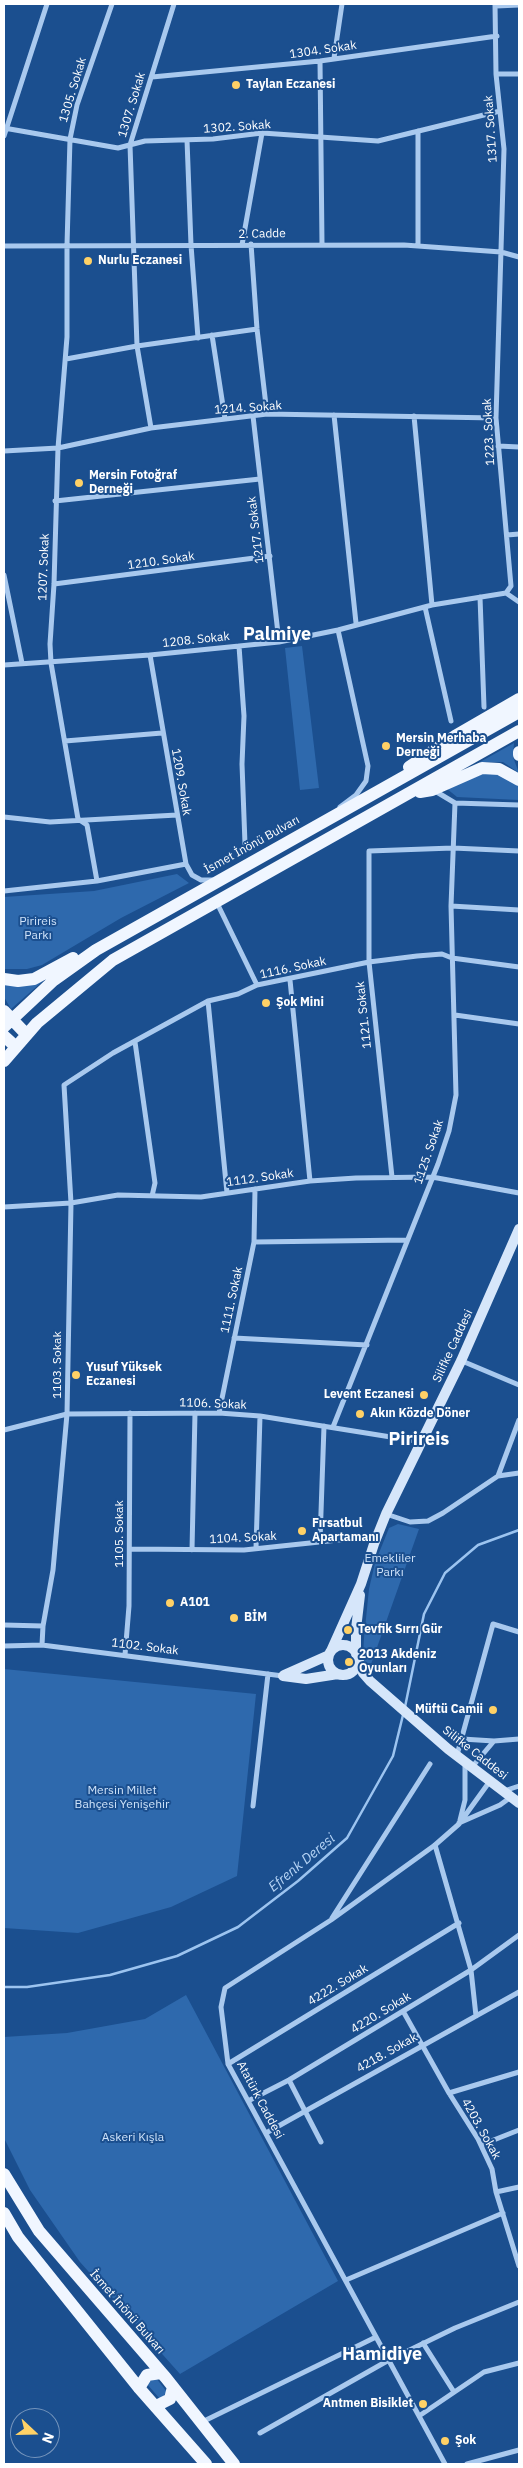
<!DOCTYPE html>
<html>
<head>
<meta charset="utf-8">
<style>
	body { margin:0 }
	#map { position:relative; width:523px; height:2468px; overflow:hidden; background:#1b4f8f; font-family:"IBM Plex Sans",sans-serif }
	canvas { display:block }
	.frame { position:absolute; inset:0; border:5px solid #fff; pointer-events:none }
	.north { position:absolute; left:10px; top:2408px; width:50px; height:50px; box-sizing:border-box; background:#1b4f8f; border:1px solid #7695bc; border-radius:50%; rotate:111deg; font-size:14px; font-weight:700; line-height:20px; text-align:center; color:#fff }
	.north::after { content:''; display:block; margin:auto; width:18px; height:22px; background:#ffd166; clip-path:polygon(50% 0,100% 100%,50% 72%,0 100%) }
</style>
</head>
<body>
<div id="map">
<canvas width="523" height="2468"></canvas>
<div class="frame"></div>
<div class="north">N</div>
</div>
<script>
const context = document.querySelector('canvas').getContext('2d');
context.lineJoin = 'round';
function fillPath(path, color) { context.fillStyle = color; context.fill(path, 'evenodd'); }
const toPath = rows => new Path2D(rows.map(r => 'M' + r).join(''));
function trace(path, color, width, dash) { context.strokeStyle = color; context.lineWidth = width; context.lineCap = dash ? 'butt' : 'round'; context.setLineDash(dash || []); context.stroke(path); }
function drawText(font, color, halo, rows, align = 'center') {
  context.font = font + ' "IBM Plex Sans",sans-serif'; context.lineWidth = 4; context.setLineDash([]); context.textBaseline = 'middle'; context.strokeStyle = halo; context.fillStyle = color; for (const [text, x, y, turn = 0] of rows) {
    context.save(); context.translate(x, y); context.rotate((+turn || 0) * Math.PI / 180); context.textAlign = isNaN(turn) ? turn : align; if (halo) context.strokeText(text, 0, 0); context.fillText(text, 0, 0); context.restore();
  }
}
fillPath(toPath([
	[302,646,319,788,300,790,285,648],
	[514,743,513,757,519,773,503,762,480,762],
	[491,771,519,785,519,800,457,797,446,788],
	[177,874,189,883,121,918,42,965,27,969,4,969,4,897,94,891],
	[4,980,43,981,11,1009,4,997],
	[398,1524,419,1529,369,1670,366,1671,363,1657,364,1638,369,1589,375,1563,389,1528],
	[4,1669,256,1694,237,1876,171,1907,78,1933,4,1928],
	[186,1995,338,2281,180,2374,80,2262,30,2190,4,2138,4,2037,67,2033,145,2019],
	[156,2378,167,2392,160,2399,147,2384,149,2381]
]), '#2e69ad');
trace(toPath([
	[405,1707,424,1614,445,1573,478,1545,519,1530],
	[4,1987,27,1987,110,1975,177,1956,238,1927,298,1881,347,1838,393,1756,403,1715]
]), '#9cc4f0', 2.5);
trace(toPath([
	[495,4,496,74,504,149,496,418,511,586,506,593],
	[496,6,519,5],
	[334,58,342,4],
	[320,61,322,244],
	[496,74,519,74],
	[152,77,320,61,497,36],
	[4,128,118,148,145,141,213,139,262,133,378,141,500,111],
	[4,136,47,4],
	[187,140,191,245,198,338],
	[251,244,257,329,267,414],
	[242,245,262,133],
	[4,246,404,245,501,252,519,257],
	[418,246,418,131],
	[212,335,225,419],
	[66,359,137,346,257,329],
	[334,415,356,623],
	[253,416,279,642],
	[414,416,432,605],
	[151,428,137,346,130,145,174,4],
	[498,446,519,447],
	[4,451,58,448,151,428,267,414,496,418],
	[55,501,260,479],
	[507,535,519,534],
	[4,575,22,663],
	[54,584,270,556],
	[506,593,519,602],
	[480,597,484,707],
	[425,607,451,721],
	[338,630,368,766,366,781,356,795,340,807],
	[239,646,244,716,242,764,245,844],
	[150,655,186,864,192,875,201,880,212,880],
	[4,665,150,655,279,642,338,630,432,605,506,593],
	[65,741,162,733],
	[455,803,519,805],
	[4,817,50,822,177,815],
	[97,881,87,825,78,819,51,663,50,644,54,584,58,448,67,337,67,245,70,139,77,105,112,4],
	[4,891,97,881,186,864],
	[217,903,257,985],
	[451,906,519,910],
	[290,980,310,1181],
	[208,1001,227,1193],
	[455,1015,519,1024],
	[135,1042,155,1183,152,1196],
	[392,1177,369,962,369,851,453,848,519,851],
	[4,1207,71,1203,118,1195,201,1197,310,1181,356,1178,432,1177,519,1193],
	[254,1242,407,1240],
	[234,1338,367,1345],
	[462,1361,519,1385],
	[219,1413,254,1242,255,1189],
	[333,1427,438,1164,449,1131,456,1095,451,906,455,803,435,791],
	[4,1430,67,1414,219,1413,260,1416,422,1442],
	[498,1476,519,1420],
	[386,1514,410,1522,428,1521,443,1513,498,1476,519,1473],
	[320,1541,324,1426],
	[256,1548,260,1416],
	[130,1549,244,1550,357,1538],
	[192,1550,195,1413],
	[4,1625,43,1626],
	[42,1645,43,1626,53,1570,67,1414,71,1203,64,1085,113,1053,208,1001,238,994,257,985,369,962,417,956,442,954,452,958,519,967],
	[4,1646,42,1645,283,1676],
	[125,1655,129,1606,130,1413],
	[462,1739,494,1741,472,1767],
	[494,1741,519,1739],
	[457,1755,493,1624,519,1632],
	[504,1791,519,1786],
	[253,1806,268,1674],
	[460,1820,465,1800,465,1762],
	[459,1823,500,1805,511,1797],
	[435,1845,471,1970,476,2016],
	[332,1918,430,1764],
	[403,2011,449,2093,478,2139,492,2169,496,2192,519,2266],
	[228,2064,459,1923],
	[289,2080,321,2142],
	[449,2093,519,2072],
	[248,2101,289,2080,471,1970,519,1935],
	[266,2133,519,1992],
	[481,2145,519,2130],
	[496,2192,519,2187],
	[346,2280,503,2213],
	[423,2343,454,2392],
	[419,2416,484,2372,519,2363],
	[202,2422,376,2337],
	[260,2433,389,2360,455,2328,519,2302],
	[445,2464,228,2064,221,2007,225,1988,331,1920,435,1845,459,1824,490,1781],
	[467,2464,519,2450]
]), '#a9c9ee', 5);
trace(toPath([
	'328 1660a15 15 0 1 1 30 0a15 15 0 1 1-30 0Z',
	[331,1651,361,1584,374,1544,386,1514,461,1361,519,1229],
	[356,1654,356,1629,360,1595],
	[358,1659,363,1673,370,1681,448,1749,519,1803],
	[284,1675,329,1655],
	[283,1676,306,1679,338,1674]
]), '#d6e6fa', 10);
trace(toPath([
	[519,752,519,755],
	[409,767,455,736,519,699],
	[420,792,432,790,482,768,499,769,519,780],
	[4,979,18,981,34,979,73,958],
	[4,1011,26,1034],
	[4,1027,54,980,96,950,519,712],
	[4,1036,15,1046],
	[4,1061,37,1023,113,960,519,731],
	[4,2174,39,2231,166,2378,234,2464],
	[4,2213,18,2237,139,2388,206,2464],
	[139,2388,147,2375,161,2373],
	[156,2406,170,2399,173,2387]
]), '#f0f6ff', 12);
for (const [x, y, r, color] of [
	[236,85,5,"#ffd166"],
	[88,261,5,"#ffd166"],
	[79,483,5,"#ffd166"],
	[386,746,5,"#ffd166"],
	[266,1003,5,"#ffd166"],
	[76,1375,5,"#ffd166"],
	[424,1395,5,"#ffd166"],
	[360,1414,5,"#ffd166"],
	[302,1531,5,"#ffd166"],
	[170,1603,5,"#ffd166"],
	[234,1618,5,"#ffd166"],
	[348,1630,5,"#ffd166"],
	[349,1662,5,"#ffd166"],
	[493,1710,5,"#ffd166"],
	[423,2404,5,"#ffd166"],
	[445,2441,5,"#ffd166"]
]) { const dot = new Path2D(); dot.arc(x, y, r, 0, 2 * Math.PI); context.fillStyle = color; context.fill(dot); trace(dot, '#1b4f8f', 2); }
drawText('12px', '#fff', '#1b4f8f', [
	["1304. Sokak",323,50,-8],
	["1305. Sokak",73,90,-73],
	["1307. Sokak",132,105,-73],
	["1302. Sokak",237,127,-4],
	["1317. Sokak",491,129,-94],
	["2. Cadde",262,234,-1],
	["1214. Sokak",248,408,-4],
	["1223. Sokak",489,432,-93],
	["1217. Sokak",256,530,-97],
	["1210. Sokak",161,561,-8],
	["1207. Sokak",44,567,-88],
	["1208. Sokak",196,640,-6],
	["1209. Sokak",181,782,80],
	["İsmet İnönü Bulvarı",252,845,-29],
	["1116. Sokak",293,968,-12],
	["1121. Sokak",364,1015,-96],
	["1125. Sokak",429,1152,-71],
	["1112. Sokak",260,1178,-8],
	["1111. Sokak",232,1300,-78],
	["Silifke Caddesi",453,1346,-65],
	["1103. Sokak",58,1365,-90],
	["1106. Sokak",213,1404,2],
	["1105. Sokak",120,1534,-90],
	["1104. Sokak",243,1538,-3],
	["1102. Sokak",145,1647,7],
	["Silifke Caddesi",475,1753,38],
	["4222. Sokak",338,1985,-31],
	["4220. Sokak",381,2013,-31],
	["4218. Sokak",387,2053,-29],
	["Atatürk Caddesi",260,2100,62],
	["4203. Sokak",481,2129,61],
	["İsmet İnönü Bulvarı",127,2312,49]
]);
drawText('bold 12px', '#fff', '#1b4f8f', [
	["Taylan Eczanesi",246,85],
	["Nurlu Eczanesi",98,261],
	["Mersin Fotoğraf",89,476],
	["Derneği",89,490],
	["Mersin Merhaba",396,739],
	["Derneği",396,753],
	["Şok Mini",276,1003],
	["Yusuf Yüksek",86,1368],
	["Eczanesi",86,1382],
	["Levent Eczanesi",414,1395,"right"],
	["Akın Közde Döner",370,1414],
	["Fırsatbul",312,1524],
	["Apartamanı",312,1538],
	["A101",180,1603],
	["BİM",244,1618],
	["Tevfik Sırrı Gür",358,1630],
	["2013 Akdeniz",359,1655],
	["Oyunları",359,1669],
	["Müftü Camii",483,1710,"right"],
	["Antmen Bisiklet",413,2404,"right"],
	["Şok",455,2441]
], 'left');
drawText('12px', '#cfe3fa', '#1b4f8f', [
	["Pirireis",38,922],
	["Parkı",38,936],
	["Emekliler",390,1559],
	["Parkı",390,1573],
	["Mersin Millet",122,1791],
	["Bahçesi Yenişehir",122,1805],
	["Askeri Kışla",133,2138]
]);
drawText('italic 14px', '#b5d3f5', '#1b4f8f', [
	["Efrenk Deresi",302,1863,-40]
]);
drawText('bold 18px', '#fff', '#1b4f8f', [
	["Palmiye",277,635],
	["Pirireis",419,1440],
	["Hamidiye",382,2355]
]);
</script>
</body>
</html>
